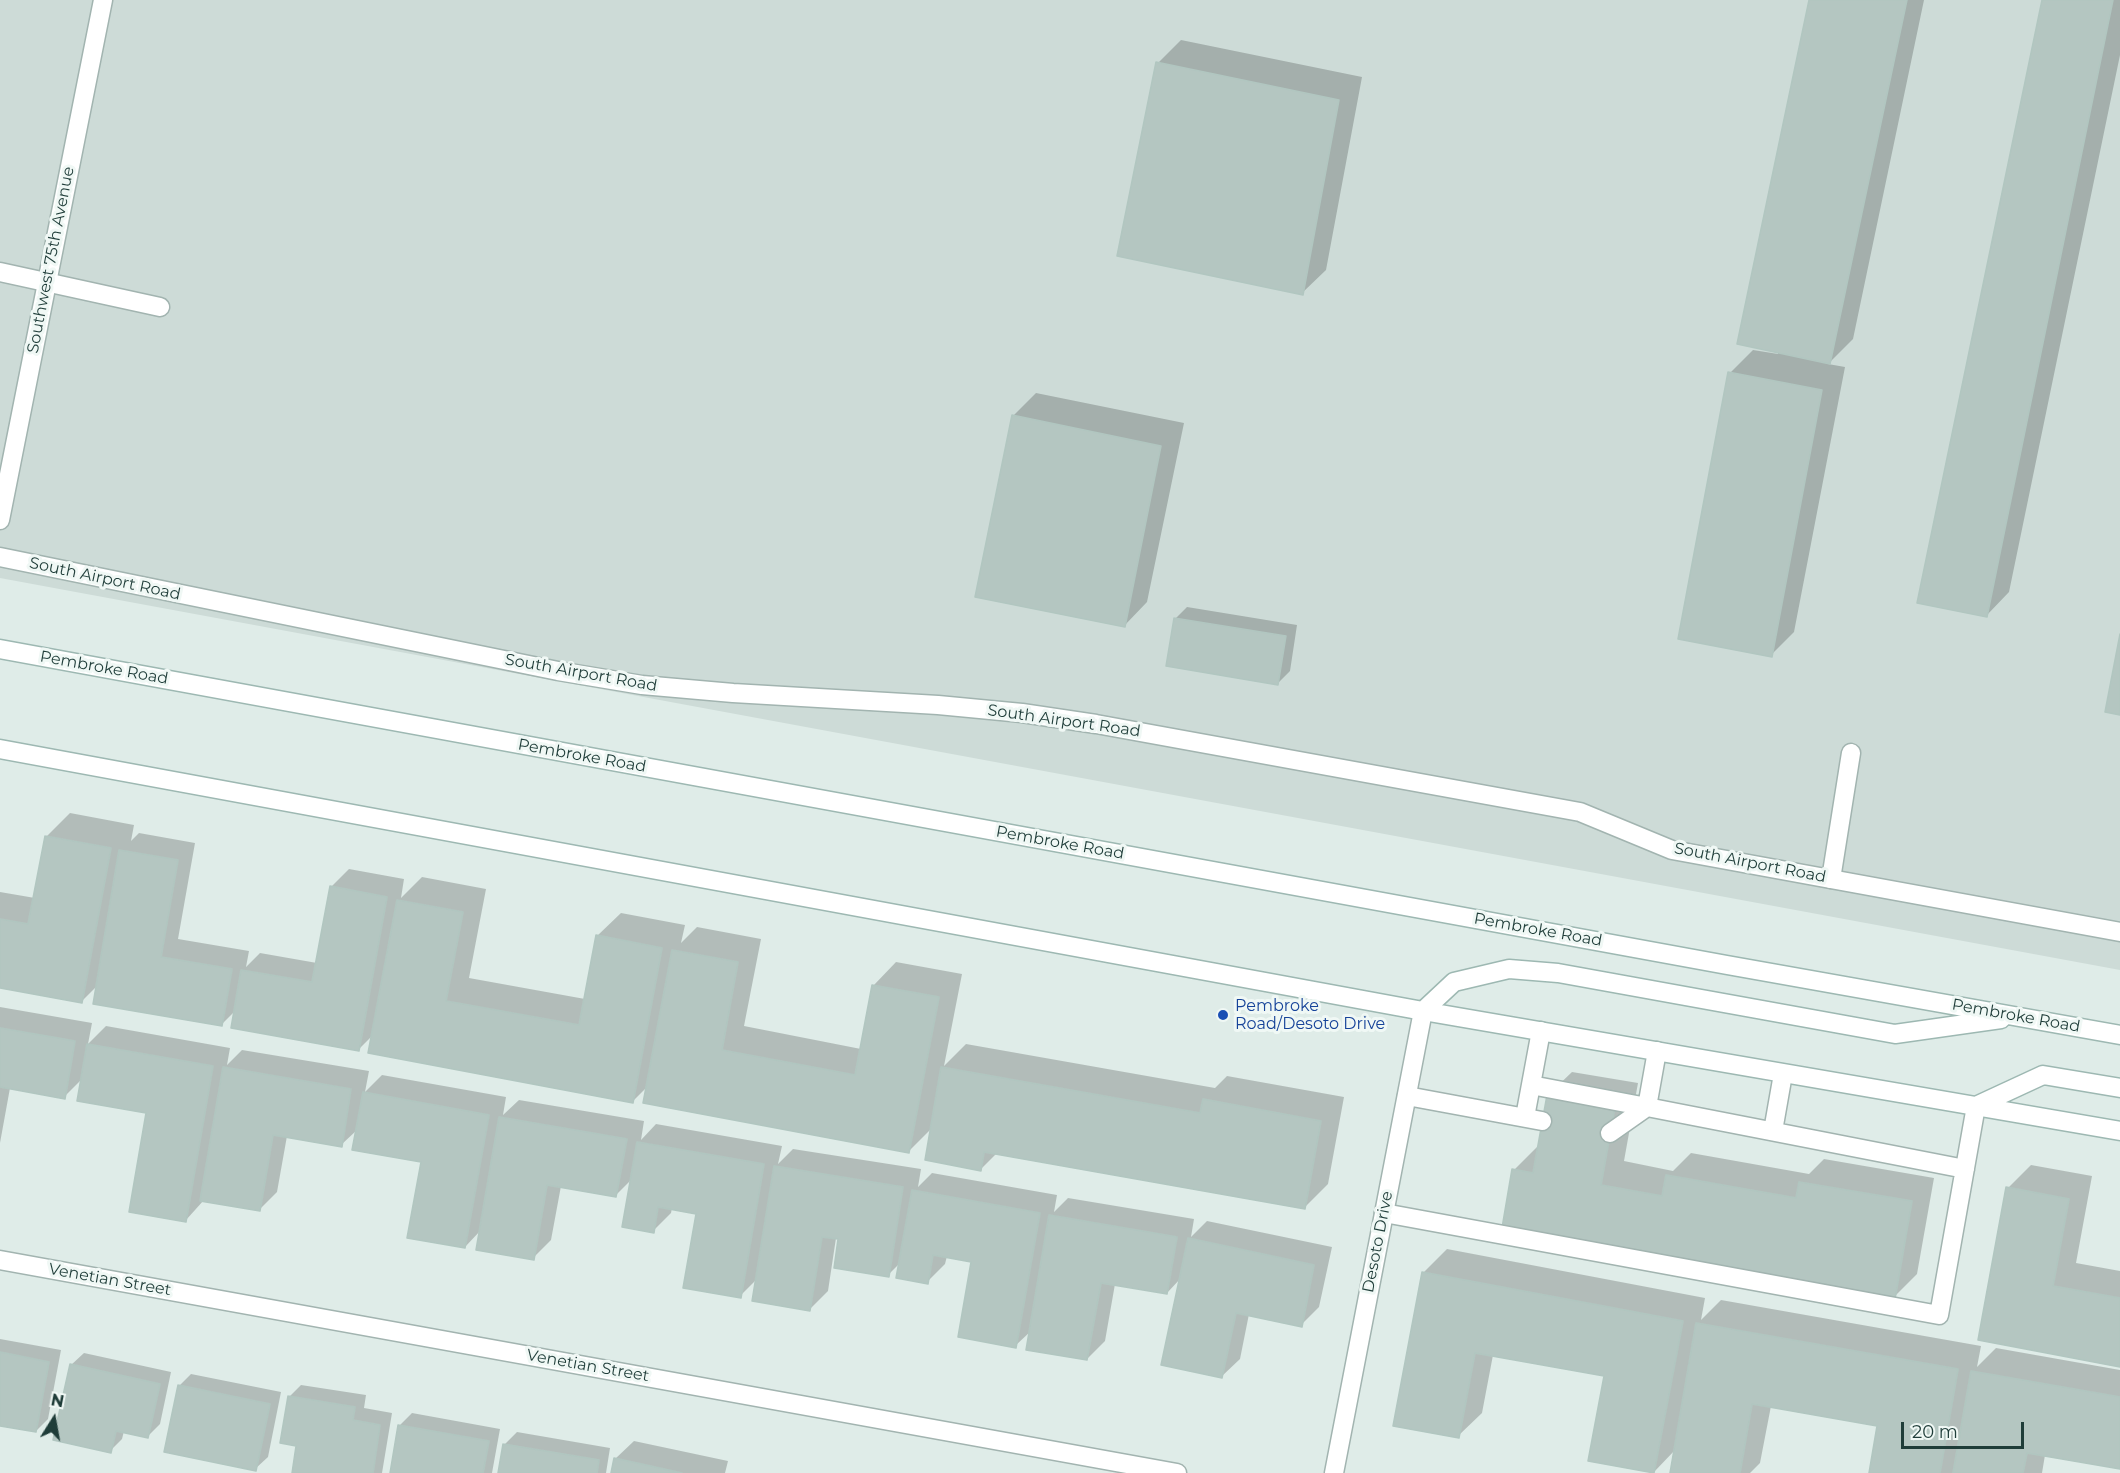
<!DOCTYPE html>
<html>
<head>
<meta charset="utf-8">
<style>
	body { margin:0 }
	#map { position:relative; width:2120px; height:1473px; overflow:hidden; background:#dfece8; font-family:Montserrat,sans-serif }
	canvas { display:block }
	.north { position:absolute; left:24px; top:1389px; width:60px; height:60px; -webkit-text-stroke:4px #f0f8f5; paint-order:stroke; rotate:11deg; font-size:16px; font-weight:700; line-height:24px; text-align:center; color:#1f3d39 }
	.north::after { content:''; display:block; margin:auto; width:21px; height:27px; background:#1f3d39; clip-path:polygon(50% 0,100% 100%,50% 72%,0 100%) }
	.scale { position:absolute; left:1901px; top:1422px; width:123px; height:27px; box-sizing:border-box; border:3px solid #1f3d39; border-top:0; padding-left:8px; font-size:18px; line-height:21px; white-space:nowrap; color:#1f3d39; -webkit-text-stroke:4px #f0f8f5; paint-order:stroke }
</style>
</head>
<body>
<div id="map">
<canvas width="2120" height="1473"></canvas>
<div class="north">N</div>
<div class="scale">20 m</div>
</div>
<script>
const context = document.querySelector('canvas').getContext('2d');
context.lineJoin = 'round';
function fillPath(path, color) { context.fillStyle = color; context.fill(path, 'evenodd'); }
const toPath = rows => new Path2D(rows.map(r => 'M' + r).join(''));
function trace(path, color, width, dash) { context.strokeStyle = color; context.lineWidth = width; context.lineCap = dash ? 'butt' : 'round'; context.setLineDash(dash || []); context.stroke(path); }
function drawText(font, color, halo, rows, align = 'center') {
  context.font = font + ' Montserrat,sans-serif'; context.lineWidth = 6; context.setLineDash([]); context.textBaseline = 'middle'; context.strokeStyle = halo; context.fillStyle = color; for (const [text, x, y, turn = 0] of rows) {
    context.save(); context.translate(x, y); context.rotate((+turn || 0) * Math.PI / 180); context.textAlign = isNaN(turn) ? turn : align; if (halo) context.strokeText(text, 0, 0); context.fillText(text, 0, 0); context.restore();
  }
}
fillPath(toPath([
	[0,0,2120,0,2120,970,0,578]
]), '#cddbd7');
fillPath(toPath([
	[1811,0,1924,0,1853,339,1828,364,1845,367,1794,632,1771,655,1730,373,1753,350,1778,354],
	[2043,0,2120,0,2120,55,2009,592,1986,616],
	[1181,40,1362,77,1326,270,1302,293,1158,63],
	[1036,393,1184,423,1147,602,1124,626,1013,416],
	[1187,607,1297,625,1290,671,1278,683,1175,619],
	[70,813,134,825,131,841,139,833,195,843,178,939,249,951,246,967,260,953,317,963,331,887,349,869,404,879,401,898,422,877,486,889,469,978,585,999,597,936,621,913,685,925,681,943,697,927,761,939,744,1026,861,1049,873,986,896,962,962,974,944,1066,966,1044,1215,1088,1227,1076,1344,1097,1328,1184,1305,1207,997,1153,981,1169,932,1128,909,1151,647,1087,633,1101,373,1035,359,1049,235,1011,221,1025,98,985,82,1001,0,986,0,892,35,898,46,837],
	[0,1007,92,1023,88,1044,106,1026,230,1048,227,1065,242,1050,369,1071,365,1092,382,1075,506,1097,503,1115,519,1100,644,1121,641,1140,656,1124,782,1146,778,1164,793,1149,921,1169,918,1187,932,1173,1057,1195,1054,1212,1068,1198,1194,1219,1191,1237,1207,1221,1332,1247,1319,1307,1301,1325,1249,1314,1240,1359,1221,1377,1181,1278,1167,1293,1115,1284,1105,1341,1087,1359,1031,1331,1015,1346,973,1261,947,1256,945,1264,927,1282,900,1263,888,1275,840,1238,836,1238,828,1291,810,1309,757,1279,740,1296,698,1213,672,1208,671,1213,653,1231,632,1179,616,1195,561,1186,551,1240,533,1258,481,1230,465,1247,422,1161,357,1130,341,1145,287,1136,277,1192,259,1210,204,1200,186,1220,147,1112,82,1079,64,1097,10,1088,0,1143],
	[1572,1072,1638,1083,1624,1161,1673,1171,1691,1153,1809,1174,1824,1159,1934,1178,1917,1274,1894,1297,1514,1170,1537,1147,1539,1147,1548,1095],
	[2031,1165,2092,1176,2076,1263,2120,1271,2120,1365,1979,1339,2008,1188],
	[1447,1249,1705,1298,1701,1320,1721,1300,1981,1346,1977,1367,1996,1348,2120,1370,2120,1468,2045,1455,2042,1473,1871,1473,1879,1425,1771,1406,1760,1463,1750,1473,1672,1473,1676,1449,1654,1472,1605,1375,1493,1355,1482,1413,1458,1436,1423,1273],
	[0,1339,61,1350,48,1419,36,1431,0,1424],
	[84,1353,171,1372,160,1424,148,1436,124,1431,122,1439,110,1451,71,1365],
	[191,1374,281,1392,268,1457,255,1469,179,1386],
	[301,1385,366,1395,364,1408,392,1413,382,1473,294,1473,298,1445,289,1397],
	[412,1413,500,1429,492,1473,391,1473,400,1425],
	[517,1432,610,1448,606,1473,500,1473,505,1444],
	[634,1441,728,1461,725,1473,612,1473,615,1459]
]), '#0003');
const building = toPath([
	[1809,0,1907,0,1830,364,1737,344,1809,0],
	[2042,0,2113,0,1987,617,1917,603,2042,0],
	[1156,62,1339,100,1303,295,1117,256,1156,62],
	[1728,372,1822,390,1772,657,1678,639,1728,372],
	[1012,415,1161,446,1125,627,975,597,1012,415],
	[1174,618,1286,636,1278,685,1166,666,1174,618],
	[2120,634,2120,715,2105,712,2120,634],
	[45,836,111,848,82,1003,0,988,0,919,28,924,45,836],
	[119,850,178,860,161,957,232,969,222,1026,93,1004,119,850],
	[330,886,387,897,359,1051,231,1028,241,970,312,982,330,886],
	[397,900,463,912,446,1001,579,1025,596,935,662,948,633,1103,368,1053,397,900],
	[672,950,738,962,722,1050,855,1075,872,985,939,997,909,1153,643,1103,672,950],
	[0,1028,75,1041,65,1099,0,1087,0,1028],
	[87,1044,213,1066,186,1222,129,1212,146,1113,77,1101,87,1044],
	[223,1067,351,1089,342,1147,273,1135,260,1211,200,1201,223,1067],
	[941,1067,1200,1113,1203,1099,1321,1121,1305,1209,984,1152,981,1171,925,1160,941,1067],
	[363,1092,489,1115,465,1248,407,1238,421,1162,352,1150,363,1092],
	[1547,1095,1615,1107,1601,1185,1662,1196,1666,1175,1796,1198,1799,1182,1912,1201,1895,1299,1502,1228,1512,1169,1533,1173,1547,1095],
	[499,1117,627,1139,616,1197,547,1185,534,1260,476,1250,499,1117],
	[637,1142,764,1164,741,1298,683,1288,696,1214,658,1207,654,1233,622,1227,637,1142],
	[774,1166,903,1187,889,1277,834,1268,838,1239,822,1237,810,1311,752,1301,774,1166],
	[2006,1187,2069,1199,2053,1286,2120,1298,2120,1367,1978,1340,2006,1187],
	[912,1190,1040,1213,1016,1348,958,1337,971,1262,933,1255,928,1284,896,1278,912,1190],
	[1049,1215,1177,1237,1167,1294,1101,1283,1087,1360,1026,1350,1049,1215],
	[1188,1238,1314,1265,1302,1327,1236,1313,1222,1378,1161,1365,1188,1238],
	[1422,1272,1683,1321,1654,1473,1588,1461,1604,1376,1475,1353,1459,1438,1393,1426,1422,1272],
	[1696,1323,1958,1369,1940,1473,1869,1473,1877,1426,1752,1404,1740,1473,1670,1473,1696,1323],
	[0,1352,49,1362,36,1432,0,1426,0,1352],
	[70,1364,160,1384,148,1438,116,1431,111,1453,53,1440,70,1364],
	[1971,1371,2120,1397,2120,1469,2027,1453,2023,1473,1953,1473,1971,1371],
	[178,1385,270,1404,256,1471,164,1452,178,1385],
	[288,1396,355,1407,353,1420,380,1425,373,1473,292,1473,296,1446,280,1443,288,1396],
	[398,1425,489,1441,483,1473,390,1473,398,1425],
	[503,1444,599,1460,597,1473,498,1473,503,1444],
	[614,1458,682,1473,611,1473,614,1458]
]);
fillPath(building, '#b4c6c1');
trace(building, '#b1c6c0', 1.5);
const lane = toPath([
	[0,272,160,307],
	[1831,879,1851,753],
	[1657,1051,1647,1107,1965,1169],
	[1531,1085,1647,1107],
	[1407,1096,1542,1121],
	[1525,1117,1541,1031],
	[1773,1131,1783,1074],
	[1610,1133,1647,1107],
	[1384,1213,1939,1315,1976,1106]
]);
const street = toPath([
	[0,520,103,0],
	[0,557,558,671,642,685,733,693,938,705,1022,713,1096,724,1580,812,1672,850,2120,932],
	[0,1260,1177,1473],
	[1334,1473,1423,1011]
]);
const secondary = toPath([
	[0,649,1727,965,2120,1035],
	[0,749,1423,1011,2120,1131],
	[1423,1011,1454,982,1509,969,1558,973,1895,1034,2001,1019],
	[1976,1106,2043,1075,2120,1088]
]);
trace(lane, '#a2b4b0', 21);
trace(street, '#a2b4b0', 21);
trace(secondary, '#9db8b2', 21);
trace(lane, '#fff', 18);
trace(street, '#fff', 18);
trace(secondary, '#fff', 18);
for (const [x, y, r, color] of [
	[1223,1015,6,"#1a4fb4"]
]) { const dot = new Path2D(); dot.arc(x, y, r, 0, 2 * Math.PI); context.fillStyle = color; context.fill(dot); trace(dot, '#f0f8f5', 2); }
drawText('16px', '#1f3d39', '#f0f8f5', [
	["Southwest 75th Avenue",51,260,-79],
	["South Airport Road",105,579,12],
	["Pembroke Road",104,668,10],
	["South Airport Road",581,673,10],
	["South Airport Road",1064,721,8],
	["Pembroke Road",582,756,10],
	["Pembroke Road",1060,843,10],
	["South Airport Road",1750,863,11],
	["Pembroke Road",1538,930,10],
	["Pembroke Road",2016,1016,10],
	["Desoto Drive",1378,1242,-79],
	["Venetian Street",110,1280,10],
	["Venetian Street",588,1366,10]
]);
drawText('16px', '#164399', '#f0f8f5', [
	["Pembroke",1235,1006],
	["Road/Desoto Drive",1235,1024]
], 'left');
</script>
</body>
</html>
